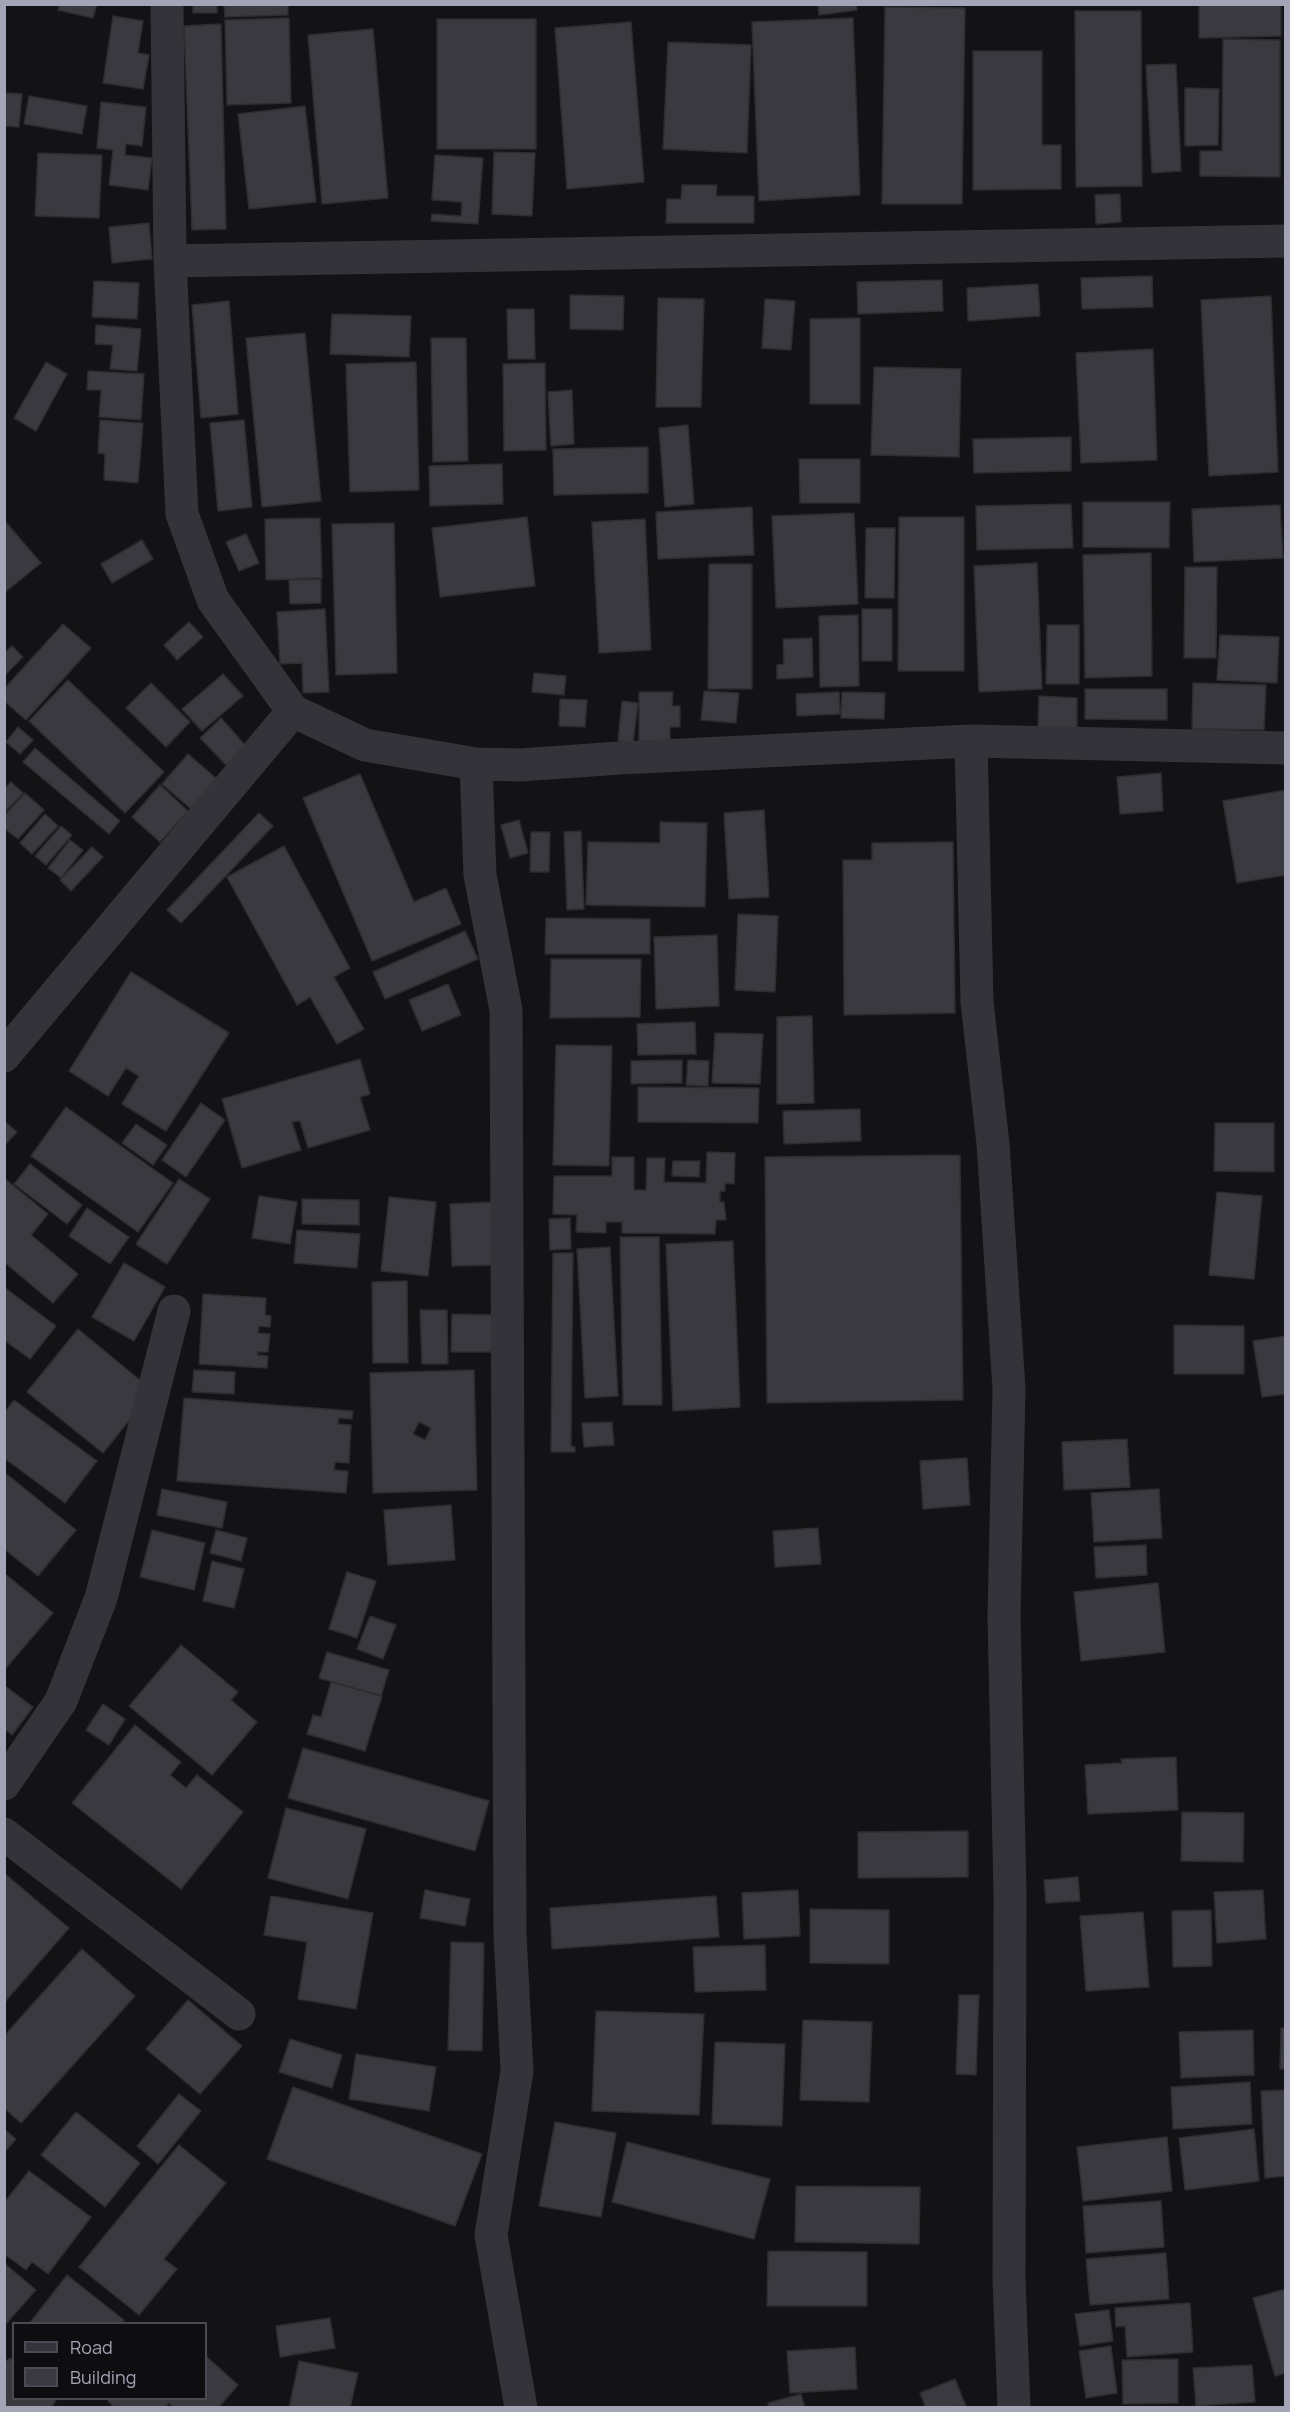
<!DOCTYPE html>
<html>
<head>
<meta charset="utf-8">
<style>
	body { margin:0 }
	#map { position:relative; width:1290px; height:2412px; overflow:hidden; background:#131214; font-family:Manrope,sans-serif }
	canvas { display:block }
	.frame { position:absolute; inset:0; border:6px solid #a3a5b6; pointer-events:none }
	.legend { position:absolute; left:12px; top:2322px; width:195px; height:78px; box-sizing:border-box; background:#0e0d0f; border:2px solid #4a4a52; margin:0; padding:8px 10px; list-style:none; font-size:18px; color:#a3a5b6 }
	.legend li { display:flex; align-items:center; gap:12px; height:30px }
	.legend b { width:30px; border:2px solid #4a4a52 }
</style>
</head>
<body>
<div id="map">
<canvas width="1290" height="2412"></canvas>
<div class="frame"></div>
<ul class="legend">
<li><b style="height:8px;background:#333339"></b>Road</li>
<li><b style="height:16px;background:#3a393f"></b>Building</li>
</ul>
</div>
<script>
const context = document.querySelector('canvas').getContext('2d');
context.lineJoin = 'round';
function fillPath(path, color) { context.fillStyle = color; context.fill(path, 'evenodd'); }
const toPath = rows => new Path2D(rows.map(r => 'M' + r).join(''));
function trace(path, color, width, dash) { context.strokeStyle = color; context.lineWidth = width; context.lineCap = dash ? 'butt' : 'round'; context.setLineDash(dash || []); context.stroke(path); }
const building = toPath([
	[60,4,97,4,93,18,58,10,60,4],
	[193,4,217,4,217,13,193,13,193,4],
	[224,4,288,4,288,15,225,17,224,4],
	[818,4,856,4,857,10,819,15,818,4],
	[1281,4,1281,36,1199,38,1199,5,1281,4],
	[885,7,965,8,962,204,882,204,885,7],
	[1075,11,1141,11,1142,186,1076,187,1075,11],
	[113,16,143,21,138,53,149,55,143,89,103,83,113,16],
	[289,18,291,103,227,105,225,20,289,18],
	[853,18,860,195,759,201,752,22,853,18],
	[437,19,536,19,536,149,437,149,437,19],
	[631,22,644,182,567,189,555,28,631,22],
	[221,24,226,229,192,230,184,26,221,24],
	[373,29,388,198,322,204,308,35,373,29],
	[1223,39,1280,40,1280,177,1200,176,1200,151,1222,151,1223,39],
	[668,42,751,45,747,153,663,149,668,42],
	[973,51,1042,51,1042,145,1061,145,1061,189,973,190,973,51],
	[1176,64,1181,171,1152,173,1146,65,1176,64],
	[1185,88,1219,89,1218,145,1185,146,1185,88],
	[6,93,22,94,19,127,4,126,6,93],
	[29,96,87,106,82,134,24,124,29,96],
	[101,102,146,107,142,146,126,144,125,155,152,158,148,190,109,185,113,150,97,148,101,102],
	[305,106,316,202,249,209,238,114,305,106],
	[494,152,535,153,532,216,492,214,494,152],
	[38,153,102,155,99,218,35,216,38,153],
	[435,155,483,158,478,224,431,221,432,214,461,216,462,202,432,200,435,155],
	[682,185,717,185,716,196,754,196,754,223,666,223,667,199,681,199,682,185],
	[1120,194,1121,222,1096,224,1095,195,1120,194],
	[149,223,152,259,112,263,109,227,149,223],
	[1152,276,1153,307,1082,309,1081,278,1152,276],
	[942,280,943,311,858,314,857,282,942,280],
	[94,281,139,283,137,319,92,317,94,281],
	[1038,284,1040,316,968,321,967,288,1038,284],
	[570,295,624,296,623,330,570,329,570,295],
	[1271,296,1278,472,1209,476,1201,300,1271,296],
	[658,298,704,299,701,407,656,407,658,298],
	[765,299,795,301,791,350,762,348,765,299],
	[229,301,238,414,201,418,192,305,229,301],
	[507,309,534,309,535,359,508,359,507,309],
	[332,314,411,316,409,357,330,354,332,314],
	[860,318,860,404,810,404,810,319,860,318],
	[96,325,141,329,137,371,110,369,113,345,95,344,96,325],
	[305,333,321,501,262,507,246,338,305,333],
	[431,338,466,338,468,461,433,462,431,338],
	[1153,349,1157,460,1081,463,1076,353,1153,349],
	[46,362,67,374,36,431,14,418,46,362],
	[416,362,419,490,350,492,346,364,416,362],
	[545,363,546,450,504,451,503,364,545,363],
	[874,367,961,369,959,457,871,455,874,367],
	[88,371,144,374,141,420,99,417,101,390,87,390,88,371],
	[572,390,574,444,551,446,548,392,572,390],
	[100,420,143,423,138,483,104,480,105,454,98,453,100,420],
	[244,420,252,507,218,511,210,423,244,420],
	[688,425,694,504,665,507,659,428,688,425],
	[1071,437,1071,471,974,473,973,439,1071,437],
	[648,447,648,493,554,495,553,449,648,447],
	[799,459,860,459,860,503,800,503,799,459],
	[502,464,503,504,430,506,429,466,502,464],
	[1083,502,1170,502,1169,548,1083,547,1083,502],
	[1071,504,1073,548,977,550,976,506,1071,504],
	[1280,505,1283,558,1194,562,1192,509,1280,505],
	[752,507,754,555,658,559,656,512,752,507],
	[854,513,858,604,776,608,772,516,854,513],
	[527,517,535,586,440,597,432,528,527,517],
	[899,517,964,517,964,671,898,671,899,517],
	[320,518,322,578,266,580,265,519,320,518],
	[645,519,651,650,599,653,592,522,645,519],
	[4,520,41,563,4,593,4,520],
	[394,523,397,673,336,675,332,524,394,523],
	[866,528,895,528,894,598,865,598,866,528],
	[246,534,259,563,239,571,226,542,246,534],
	[142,540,153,559,112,583,101,564,142,540],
	[1151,553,1152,676,1085,678,1083,555,1151,553],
	[1037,563,1042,689,979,692,974,566,1037,563],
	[709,564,752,564,752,689,708,689,709,564],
	[1185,567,1217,567,1216,658,1184,658,1185,567],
	[321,579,321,603,290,604,289,580,321,579],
	[325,609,329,692,303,693,302,663,280,664,277,612,325,609],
	[862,609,892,609,892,661,862,661,862,609],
	[858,615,859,686,820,687,819,616,858,615],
	[189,622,203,637,177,660,164,645,189,622],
	[63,624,91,648,26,720,4,701,4,689,63,624],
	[1047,625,1079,625,1079,684,1046,684,1047,625],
	[1220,635,1279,637,1277,683,1217,680,1220,635],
	[812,638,813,677,777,679,777,665,784,664,783,639,812,638],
	[12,646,23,657,4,676,4,653,12,646],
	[534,673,566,676,564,695,532,692,534,673],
	[223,674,243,696,202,731,182,709,223,674],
	[68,680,164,772,125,813,29,721,68,680],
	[151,683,190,722,166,747,126,708,151,683],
	[1193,683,1266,685,1264,730,1192,729,1193,683],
	[1085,689,1167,689,1167,720,1085,719,1085,689],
	[704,691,739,693,736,723,701,720,704,691],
	[639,692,673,692,672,706,680,706,680,727,670,727,670,743,639,743,639,692],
	[839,692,840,714,797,716,796,694,839,692],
	[842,692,885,693,884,719,841,718,842,692],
	[1039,696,1077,698,1077,729,1038,727,1039,696],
	[560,699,587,700,585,727,559,726,560,699],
	[622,701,638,703,633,743,618,741,622,701],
	[221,718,246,746,226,765,200,738,221,718],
	[18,727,33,740,20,754,6,742,18,727],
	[35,748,120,821,109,834,23,762,35,748],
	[188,754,217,779,191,809,162,784,188,754],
	[1161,773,1163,811,1120,814,1117,777,1161,773],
	[360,774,414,902,446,888,461,924,372,961,303,798,360,774],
	[11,782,23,793,4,813,4,789,11,782],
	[160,785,188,811,160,842,132,817,160,785],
	[1286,790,1286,875,1237,883,1223,801,1286,790],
	[25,793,44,810,18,839,4,828,4,816,25,793],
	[764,810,769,897,729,899,724,813,764,810],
	[259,813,273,826,181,923,167,910,259,813],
	[45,814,58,826,32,854,20,843,45,814],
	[519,820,528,853,510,858,501,825,519,820],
	[660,822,707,823,705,907,586,905,588,842,660,843,660,822],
	[61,826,72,835,46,865,35,856,61,826],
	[581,831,584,909,567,910,564,832,581,831],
	[531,832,550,832,549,872,530,872,531,832],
	[70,840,83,850,61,878,48,868,70,840],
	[953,842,955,1013,844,1015,843,860,872,860,872,843,953,842],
	[284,846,350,968,334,977,364,1029,337,1044,310,997,297,1005,227,877,284,846],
	[92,847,103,857,71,891,60,880,92,847],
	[738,914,778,916,775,992,735,990,738,914],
	[546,918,650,919,650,954,545,954,546,918],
	[465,931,478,959,385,999,373,972,465,931],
	[717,935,719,1006,656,1009,654,937,717,935],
	[551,959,641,959,640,1017,550,1018,551,959],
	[131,972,229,1033,166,1131,122,1104,139,1076,126,1068,108,1096,69,1071,131,972],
	[448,984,461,1015,422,1031,409,1000,448,984],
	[812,1016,814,1103,777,1104,777,1017,812,1016],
	[695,1022,696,1054,638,1055,637,1024,695,1022],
	[715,1033,763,1034,760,1084,712,1083,715,1033],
	[556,1045,612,1046,609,1166,553,1165,556,1045],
	[360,1059,370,1094,360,1097,370,1130,308,1148,300,1121,292,1122,301,1150,242,1168,222,1099,360,1059],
	[682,1060,682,1083,631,1084,631,1061,682,1060],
	[688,1060,709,1061,708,1086,686,1085,688,1060],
	[638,1087,759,1088,758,1123,638,1122,638,1087],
	[201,1103,225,1120,186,1177,162,1160,201,1103],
	[66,1107,173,1183,138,1232,31,1156,66,1107],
	[860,1109,861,1141,784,1144,783,1111,860,1109],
	[4,1121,17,1132,4,1146,4,1121],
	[1215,1123,1274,1123,1274,1172,1214,1171,1215,1123],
	[136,1124,167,1145,153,1165,122,1143,136,1124],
	[707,1152,735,1153,734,1184,725,1183,725,1191,720,1191,720,1202,724,1202,726,1220,716,1220,715,1234,622,1233,622,1222,606,1222,606,1233,576,1232,577,1215,553,1214,554,1176,612,1176,612,1157,634,1157,634,1190,646,1190,647,1158,665,1158,664,1182,706,1183,707,1152],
	[960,1155,963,1400,767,1403,765,1157,960,1155],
	[673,1161,700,1161,699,1177,672,1176,673,1161],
	[30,1164,82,1205,67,1224,14,1184,30,1164],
	[4,1178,48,1214,31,1235,78,1274,53,1303,4,1262,4,1178],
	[179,1179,210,1199,167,1264,136,1244,179,1179],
	[1217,1192,1262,1196,1254,1279,1209,1275,1217,1192],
	[259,1196,297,1202,290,1244,252,1238,259,1196],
	[389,1197,436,1202,428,1276,381,1271,389,1197],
	[302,1199,359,1200,359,1225,302,1224,302,1199],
	[495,1202,497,1265,452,1266,450,1204,495,1202],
	[87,1208,129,1237,110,1264,69,1236,87,1208],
	[570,1218,571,1249,550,1250,549,1219,570,1218],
	[297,1230,360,1234,357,1268,294,1263,297,1230],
	[620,1237,659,1237,662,1405,623,1405,620,1237],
	[733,1241,740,1407,673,1411,666,1244,733,1241],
	[610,1247,618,1396,585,1398,577,1249,610,1247],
	[553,1253,573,1253,571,1446,575,1447,575,1452,551,1452,553,1253],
	[124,1263,165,1287,134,1341,92,1317,124,1263],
	[407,1281,408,1363,373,1363,372,1282,407,1281],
	[4,1287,56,1326,30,1359,4,1340,4,1287],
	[203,1294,266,1298,265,1315,271,1316,270,1327,259,1326,258,1333,270,1334,268,1352,258,1352,257,1355,268,1356,267,1368,199,1364,203,1294],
	[420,1310,447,1310,448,1364,422,1364,420,1310],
	[452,1314,493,1315,493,1352,451,1352,452,1314],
	[1174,1325,1244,1326,1244,1374,1174,1374,1174,1325],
	[78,1329,153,1391,103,1453,27,1392,78,1329],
	[1286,1336,1286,1394,1262,1397,1253,1341,1286,1336],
	[194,1370,235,1372,234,1394,192,1392,194,1370],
	[474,1370,477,1490,373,1493,370,1373,474,1370],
	[419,1422,431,1428,425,1440,413,1434,419,1422],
	[184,1398,353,1411,352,1419,339,1418,338,1424,351,1425,349,1463,335,1462,334,1470,348,1471,346,1493,177,1481,184,1398],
	[14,1400,97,1461,65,1503,4,1458,4,1413,14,1400],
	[612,1422,614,1445,584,1447,582,1423,612,1422],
	[1127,1439,1130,1487,1064,1490,1062,1442,1127,1439],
	[967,1458,970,1505,923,1509,920,1461,967,1458],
	[4,1472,76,1530,38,1576,4,1549,4,1472],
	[162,1489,227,1502,222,1528,157,1515,162,1489],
	[1159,1489,1162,1538,1094,1542,1091,1493,1159,1489],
	[451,1505,455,1560,388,1565,384,1510,451,1505],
	[818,1528,821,1564,775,1567,773,1531,818,1528],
	[152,1530,205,1543,194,1590,140,1577,152,1530],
	[216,1530,247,1538,241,1561,210,1553,216,1530],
	[1146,1545,1147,1575,1096,1578,1094,1547,1146,1545],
	[212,1561,244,1569,234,1608,203,1601,212,1561],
	[347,1572,376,1581,357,1638,329,1629,347,1572],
	[4,1573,53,1613,6,1668,4,1667,4,1573],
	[1158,1583,1165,1652,1081,1661,1074,1592,1158,1583],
	[370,1616,396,1625,383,1659,357,1649,370,1616],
	[181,1645,238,1692,231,1700,257,1722,212,1775,129,1706,181,1645],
	[327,1652,389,1670,381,1696,319,1678,327,1652],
	[331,1682,382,1696,365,1751,307,1734,313,1715,321,1717,331,1682],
	[4,1685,33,1707,12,1735,4,1729,4,1685],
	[103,1704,125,1719,109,1745,86,1730,103,1704],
	[135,1725,181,1762,170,1775,186,1788,197,1775,243,1812,181,1889,72,1803,135,1725],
	[303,1748,489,1801,475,1851,288,1798,303,1748],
	[1176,1757,1178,1810,1088,1814,1085,1765,1122,1763,1121,1759,1176,1757],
	[286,1808,366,1829,348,1899,268,1878,286,1808],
	[1182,1812,1244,1813,1243,1862,1181,1861,1182,1812],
	[968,1831,968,1877,858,1878,858,1832,968,1831],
	[4,1873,69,1928,4,2003,4,1873],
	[1078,1877,1080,1901,1046,1903,1044,1880,1078,1877],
	[425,1890,470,1899,465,1926,420,1918,425,1890],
	[798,1890,800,1936,744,1939,742,1893,798,1890],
	[1263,1890,1266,1939,1217,1943,1214,1892,1263,1890],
	[271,1896,373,1913,356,2009,298,1999,307,1942,264,1935,271,1896],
	[716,1896,719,1937,552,1949,550,1908,716,1896],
	[810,1909,889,1910,889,1964,810,1963,810,1909],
	[1211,1910,1212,1966,1173,1967,1172,1911,1211,1910],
	[1143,1912,1149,1987,1086,1991,1080,1916,1143,1912],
	[451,1942,484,1943,482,2051,448,2050,451,1942],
	[765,1945,766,1990,695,1992,693,1947,765,1945],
	[82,1949,135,1996,21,2123,4,2108,4,2036,82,1949],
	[959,1995,979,1995,976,2075,956,2074,959,1995],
	[188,2000,242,2046,200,2094,146,2049,188,2000],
	[596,2011,704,2014,699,2115,592,2111,596,2011],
	[803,2020,872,2022,869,2102,800,2100,803,2020],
	[1281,2028,1286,2028,1286,2069,1280,2069,1281,2028],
	[1253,2030,1254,2075,1181,2078,1179,2032,1253,2030],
	[290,2039,342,2055,332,2088,279,2072,290,2039],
	[715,2042,785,2044,782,2126,712,2124,715,2042],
	[356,2054,436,2067,429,2111,349,2099,356,2054],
	[1250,2082,1252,2124,1173,2129,1171,2087,1250,2082],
	[293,2087,482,2154,455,2226,267,2159,293,2087],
	[1286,2090,1286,2176,1265,2178,1261,2091,1286,2090],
	[179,2094,201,2111,158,2164,137,2146,179,2094],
	[76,2112,140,2163,105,2207,41,2155,76,2112],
	[555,2122,616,2133,601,2217,539,2206,555,2122],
	[4,2129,16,2139,4,2153,4,2129],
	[1254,2129,1259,2181,1185,2190,1179,2138,1254,2129],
	[1167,2137,1172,2191,1083,2201,1077,2147,1167,2137],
	[627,2142,770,2179,754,2239,612,2202,627,2142],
	[179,2145,226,2183,164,2259,177,2269,139,2315,79,2267,179,2145],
	[29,2171,91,2217,48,2274,32,2262,26,2270,4,2254,4,2203,29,2171],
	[796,2186,920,2187,919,2244,795,2242,796,2186],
	[1161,2201,1164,2247,1086,2253,1083,2206,1161,2201],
	[768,2251,867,2252,867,2306,767,2306,768,2251],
	[1166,2253,1169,2299,1090,2305,1086,2259,1166,2253],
	[4,2263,36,2290,4,2326,4,2263],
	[67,2275,124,2320,121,2324,29,2324,67,2275],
	[1286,2289,1286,2373,1275,2376,1253,2298,1286,2289],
	[1190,2303,1193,2352,1127,2357,1125,2326,1116,2327,1115,2308,1190,2303],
	[1109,2310,1113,2341,1080,2346,1075,2314,1109,2310],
	[330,2318,335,2348,280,2357,276,2326,330,2318],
	[1111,2346,1117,2393,1086,2398,1079,2351,1111,2346],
	[855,2347,857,2389,790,2393,787,2351,855,2347],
	[206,2356,238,2385,218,2408,173,2408,169,2403,165,2408,115,2408,108,2401,110,2398,206,2398,206,2356],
	[4,2358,8,2361,10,2358,14,2361,14,2398,57,2398,51,2408,4,2408,4,2358],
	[1178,2359,1178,2403,1123,2404,1122,2360,1178,2359],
	[299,2361,358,2373,350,2408,289,2408,299,2361],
	[1252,2365,1255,2402,1196,2406,1193,2368,1252,2365],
	[955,2379,966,2406,926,2408,920,2393,955,2379],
	[801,2394,805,2408,769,2408,768,2403,801,2394]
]);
fillPath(building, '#3a393f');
trace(building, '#2d2c30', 1.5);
trace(toPath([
	[167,4,170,261,182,514,213,600,293,711,365,745,476,764,520,765,620,758,971,741,1286,748],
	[170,261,1286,241],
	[971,741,977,1002,993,1144,1009,1389,1004,1616,1010,1894,1009,2279,1014,2408],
	[476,764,480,875,506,1010,510,1934,517,2071,491,2235,521,2408],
	[4,1056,293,711],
	[4,1784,61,1701,101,1598,174,1311],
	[4,1834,239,2014]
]), '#333339', 33);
</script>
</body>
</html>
